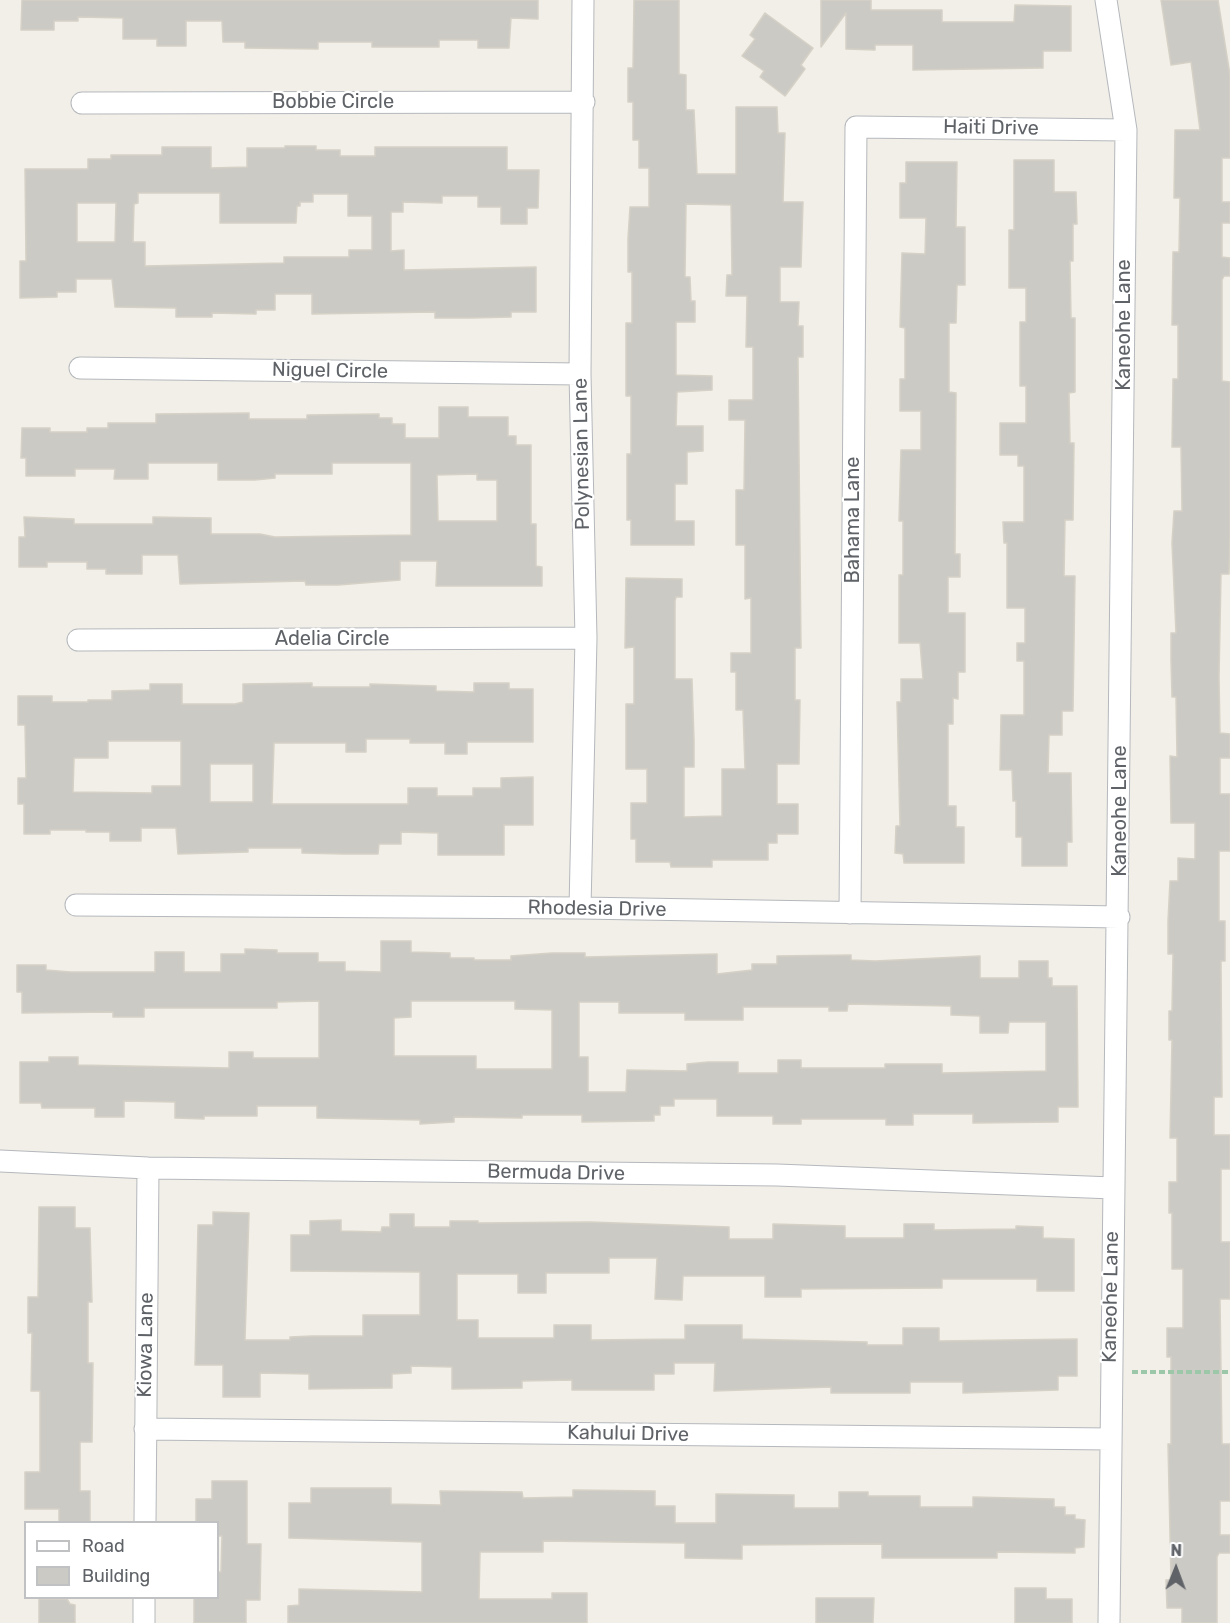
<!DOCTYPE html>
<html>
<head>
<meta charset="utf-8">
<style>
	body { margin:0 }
	#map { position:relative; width:1230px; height:1623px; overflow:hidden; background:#f1efe8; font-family:Rubik,sans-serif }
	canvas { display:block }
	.legend { position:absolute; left:24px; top:1521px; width:195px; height:78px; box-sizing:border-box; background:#fff; border:2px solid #bfc1c3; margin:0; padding:8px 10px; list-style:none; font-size:18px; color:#5f6368 }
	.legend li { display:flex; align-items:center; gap:12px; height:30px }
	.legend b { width:30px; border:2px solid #bfc1c3 }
	.north { position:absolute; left:1146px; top:1539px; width:60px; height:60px; -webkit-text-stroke:4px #fff; paint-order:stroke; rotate:1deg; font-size:16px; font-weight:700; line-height:24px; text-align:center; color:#5f6368 }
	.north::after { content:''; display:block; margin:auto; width:21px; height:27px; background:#5f6368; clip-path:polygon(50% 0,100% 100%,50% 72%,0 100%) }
</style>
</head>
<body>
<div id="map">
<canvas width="1230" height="1623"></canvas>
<ul class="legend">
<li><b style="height:8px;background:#fff"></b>Road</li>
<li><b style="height:16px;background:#cccac5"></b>Building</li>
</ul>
<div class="north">N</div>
</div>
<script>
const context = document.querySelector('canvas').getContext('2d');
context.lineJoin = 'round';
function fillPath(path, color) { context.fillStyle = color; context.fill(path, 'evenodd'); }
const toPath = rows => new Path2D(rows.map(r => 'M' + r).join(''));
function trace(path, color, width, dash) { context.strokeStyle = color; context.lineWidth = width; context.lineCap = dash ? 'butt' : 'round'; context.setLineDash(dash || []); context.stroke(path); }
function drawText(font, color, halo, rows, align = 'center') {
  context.font = font + ' Rubik,sans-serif'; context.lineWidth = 4.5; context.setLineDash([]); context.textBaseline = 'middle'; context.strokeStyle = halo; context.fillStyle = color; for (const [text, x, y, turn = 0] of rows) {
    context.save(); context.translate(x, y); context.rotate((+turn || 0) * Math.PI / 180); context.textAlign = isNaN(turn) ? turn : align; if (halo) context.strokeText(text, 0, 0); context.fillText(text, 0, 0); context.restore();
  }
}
const building = toPath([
	[22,0,538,0,538,19,511,18,509,48,478,48,478,40,439,40,439,47,372,47,372,42,318,42,318,49,245,48,245,42,223,42,222,21,186,21,186,46,157,46,157,39,123,39,123,18,78,17,78,21,54,21,54,30,21,30,22,0],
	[634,0,679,0,679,74,686,75,686,110,694,110,697,174,736,174,736,107,777,107,778,133,785,133,783,202,803,202,801,267,780,267,780,302,799,302,798,326,803,326,803,357,798,357,801,648,795,648,795,700,800,700,799,764,777,764,777,804,798,804,798,834,777,834,777,843,768,843,768,860,712,860,712,867,671,867,670,862,636,862,636,839,631,839,631,803,647,803,647,769,626,769,626,704,634,704,634,647,625,648,626,578,682,579,682,597,676,597,675,601,675,679,692,679,694,741,694,767,684,767,684,817,722,816,722,769,745,769,743,710,736,710,736,672,731,672,731,653,751,653,751,598,745,599,745,545,736,545,736,490,744,490,745,420,729,420,729,400,753,400,753,347,746,347,747,296,726,296,727,275,732,275,731,205,686,204,685,277,690,277,691,301,695,301,695,322,676,322,676,375,712,376,712,390,677,392,676,426,703,426,703,451,687,452,687,484,675,484,675,521,694,521,694,545,631,545,631,520,627,520,627,454,631,454,631,396,626,396,626,323,632,323,632,272,628,272,628,238,630,207,649,207,649,168,639,168,639,140,633,140,633,102,628,102,628,68,633,68,634,0],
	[821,0,871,0,871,10,942,10,942,22,1014,22,1015,5,1071,6,1071,51,1043,51,1043,68,913,70,913,45,875,45,875,50,846,49,846,13,821,47,821,0],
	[1161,0,1218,0,1230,75,1230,158,1222,158,1222,202,1230,202,1230,223,1222,223,1222,257,1230,258,1230,276,1224,276,1222,280,1222,381,1230,382,1230,538,1229,574,1221,574,1219,677,1220,733,1230,734,1230,758,1220,758,1220,794,1230,794,1230,851,1219,851,1219,921,1225,921,1225,961,1221,961,1222,1097,1214,1097,1214,1135,1230,1135,1230,1169,1221,1169,1221,1242,1230,1242,1230,1299,1220,1299,1222,1444,1230,1444,1230,1501,1220,1501,1220,1535,1230,1535,1230,1553,1219,1553,1217,1557,1217,1623,1182,1623,1182,1608,1167,1608,1166,1580,1171,1580,1168,1444,1171,1444,1171,1357,1167,1357,1167,1328,1183,1328,1183,1269,1172,1269,1172,1213,1169,1213,1169,1182,1177,1182,1177,1138,1170,1138,1172,1040,1169,1040,1169,1011,1172,1011,1173,954,1168,954,1168,921,1170,881,1178,881,1178,858,1195,859,1195,823,1171,823,1170,756,1177,757,1176,697,1172,697,1171,661,1171,633,1176,633,1172,543,1174,511,1182,511,1181,447,1172,447,1173,379,1178,379,1178,325,1172,325,1173,252,1179,252,1180,198,1174,198,1175,130,1200,130,1191,62,1171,65,1161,0],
	[765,13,813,48,801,65,805,69,785,96,760,77,764,71,742,56,755,39,750,35,765,13],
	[285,146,316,146,316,150,340,150,340,156,375,156,375,147,507,147,507,170,539,170,538,208,527,208,527,224,501,224,501,207,478,207,478,196,442,196,442,203,403,202,403,212,391,212,391,251,404,250,404,270,536,267,536,312,511,312,511,317,470,318,435,318,435,312,312,314,312,294,275,294,275,310,256,310,256,314,212,313,212,317,176,317,176,308,115,307,112,279,76,279,76,292,57,292,57,297,20,298,20,261,26,261,25,169,88,169,88,159,111,159,111,155,162,155,162,147,211,147,211,168,247,167,247,148,285,148,285,146],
	[138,193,220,193,220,223,296,223,297,206,300,206,300,202,313,202,313,194,348,194,348,216,372,216,372,250,349,250,349,257,284,257,284,263,145,266,145,242,133,242,134,204,138,203,138,193],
	[77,203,116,203,115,242,77,242,77,203],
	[1014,160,1054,160,1054,192,1076,192,1077,224,1073,224,1073,261,1070,261,1071,318,1075,318,1075,392,1069,393,1070,443,1074,443,1073,520,1065,520,1064,576,1075,576,1073,711,1062,711,1062,735,1049,735,1048,773,1071,773,1072,842,1067,842,1067,866,1022,866,1022,837,1016,837,1016,801,1013,801,1012,770,1000,770,1001,715,1024,715,1024,661,1017,661,1017,643,1025,643,1025,608,1007,608,1007,543,1004,543,1003,522,1024,522,1024,466,1018,466,1018,455,1000,455,1000,423,1026,423,1026,386,1020,386,1020,322,1026,322,1026,288,1009,288,1009,230,1014,230,1014,160],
	[906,162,957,162,956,227,965,227,965,285,957,285,956,323,949,323,949,392,956,393,955,554,960,554,960,577,948,577,948,613,965,613,965,672,958,672,958,699,953,698,953,724,948,724,948,806,956,806,956,827,964,827,964,863,904,863,903,854,895,853,896,826,900,826,897,702,901,702,901,679,923,679,920,643,899,643,899,575,903,575,903,521,899,521,901,450,921,450,921,411,900,411,900,379,905,379,905,328,900,327,902,253,925,254,926,218,900,218,900,183,906,183,906,162],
	[439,407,468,407,468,417,508,417,508,436,516,436,516,445,531,445,531,524,536,524,536,566,542,567,542,586,436,586,437,561,400,561,400,580,338,585,306,585,305,581,180,584,178,555,142,555,142,574,106,574,106,569,87,569,87,562,47,562,47,567,19,567,19,537,25,537,24,517,74,519,74,524,153,524,153,517,211,518,211,534,260,534,275,537,411,535,411,463,332,463,332,474,275,474,275,478,255,480,218,480,218,463,148,463,148,479,114,479,115,469,75,469,75,476,26,476,26,458,21,458,22,428,50,428,50,432,87,432,87,428,108,428,108,423,156,423,156,414,249,413,249,419,307,419,307,415,379,414,379,418,392,418,392,424,405,424,405,438,439,438,439,407],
	[477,474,477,480,497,480,497,521,438,521,437,475,477,474],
	[312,683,312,687,370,687,370,684,436,686,436,691,474,692,474,683,509,683,509,689,533,689,533,742,467,742,467,754,445,754,445,743,410,743,410,739,366,739,366,752,346,752,346,743,274,743,272,804,408,804,408,788,437,788,437,796,473,796,473,788,501,788,501,778,533,777,533,825,504,825,504,855,438,855,438,833,401,832,401,844,379,844,378,854,344,854,302,853,302,848,248,848,248,852,178,854,176,828,141,828,141,841,110,841,110,832,86,832,86,830,50,830,50,834,24,834,24,804,18,804,18,778,26,778,25,725,18,725,18,696,52,696,52,702,88,702,88,700,112,700,112,691,150,690,150,684,182,684,182,704,235,704,243,702,243,684,312,683],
	[108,741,181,741,181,786,152,786,152,793,73,792,74,758,108,758,108,741],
	[210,764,253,764,253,802,210,802,210,764],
	[381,941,411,941,411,952,450,953,450,958,474,958,474,960,511,960,511,956,552,953,585,953,585,957,717,954,717,974,752,970,752,964,777,964,777,956,851,955,851,960,875,961,980,956,980,978,1019,978,1019,961,1048,961,1048,978,1052,978,1052,986,1077,986,1078,1107,1058,1107,1058,1122,973,1123,973,1114,913,1114,913,1125,886,1125,886,1119,801,1119,801,1124,773,1124,773,1116,717,1116,717,1099,674,1099,674,1106,660,1106,660,1115,654,1115,654,1121,582,1122,582,1115,522,1115,522,1118,454,1117,454,1122,420,1124,420,1120,317,1118,317,1106,257,1106,257,1116,204,1116,204,1119,175,1118,175,1102,124,1101,124,1117,95,1117,95,1108,42,1108,41,1103,20,1103,20,1062,49,1062,49,1057,78,1057,78,1065,229,1068,229,1052,253,1052,253,1058,319,1058,319,1001,277,1002,277,1008,144,1008,144,1017,113,1017,113,1012,22,1013,22,992,17,992,17,965,46,965,46,970,71,972,155,972,155,952,184,952,184,972,221,972,221,954,245,954,245,949,277,950,277,953,318,953,318,962,345,962,345,971,381,972,381,941],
	[411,1001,515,1001,515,1009,552,1010,552,1069,476,1069,476,1056,394,1056,394,1018,411,1017,411,1001],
	[579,1002,619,1002,619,1013,685,1013,685,1020,743,1020,743,1007,829,1007,829,1011,847,1011,848,1004,951,1006,951,1015,980,1016,980,1033,1008,1033,1009,1022,1046,1022,1046,1071,942,1073,942,1064,885,1064,885,1068,801,1068,801,1060,778,1060,778,1073,738,1073,738,1062,708,1062,687,1064,687,1071,627,1070,626,1092,588,1092,588,1057,579,1057,579,1002],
	[39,1207,75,1207,75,1228,90,1228,92,1302,88,1302,88,1363,93,1363,92,1442,80,1442,80,1491,90,1491,90,1522,59,1522,59,1509,25,1509,25,1472,40,1472,40,1391,31,1391,32,1333,28,1333,28,1297,38,1297,39,1207],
	[213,1212,249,1213,245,1340,290,1340,290,1337,312,1336,363,1336,363,1315,420,1315,420,1272,291,1271,291,1235,310,1235,310,1221,341,1220,341,1231,381,1232,382,1227,390,1227,390,1214,414,1214,414,1227,450,1227,450,1221,478,1221,478,1223,590,1222,729,1227,729,1239,773,1239,773,1224,845,1226,845,1238,904,1238,904,1224,934,1224,934,1230,1016,1229,1016,1226,1043,1227,1043,1238,1074,1239,1074,1291,1037,1291,1037,1279,942,1279,942,1288,801,1289,801,1297,765,1297,765,1276,683,1276,682,1300,655,1299,657,1258,609,1258,609,1273,546,1273,546,1293,518,1293,518,1274,457,1274,457,1320,478,1320,478,1338,554,1338,554,1325,591,1325,591,1340,685,1339,685,1325,742,1325,742,1339,867,1342,867,1345,903,1345,903,1328,939,1328,939,1341,1077,1339,1077,1376,1058,1376,1058,1390,963,1393,963,1382,910,1382,910,1393,831,1393,831,1387,714,1391,715,1363,674,1363,674,1374,654,1374,654,1390,572,1390,572,1380,522,1381,522,1388,452,1389,452,1367,411,1366,411,1373,392,1374,392,1388,309,1389,309,1374,260,1373,260,1397,223,1397,223,1365,195,1365,198,1225,213,1225,213,1212],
	[212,1481,247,1481,247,1544,261,1544,260,1600,246,1600,246,1623,194,1623,194,1598,218,1598,218,1572,221,1572,222,1536,218,1536,218,1522,196,1522,196,1499,212,1499,212,1481],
	[311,1488,391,1488,391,1504,441,1505,440,1491,522,1492,523,1498,573,1497,573,1490,655,1491,655,1506,675,1506,675,1523,716,1523,716,1494,794,1495,794,1508,839,1508,839,1492,868,1492,868,1496,920,1496,920,1507,973,1507,973,1497,1054,1499,1054,1507,1065,1507,1065,1515,1075,1515,1075,1519,1085,1520,1084,1547,1075,1548,1075,1553,997,1552,997,1558,882,1558,882,1544,742,1545,742,1559,685,1558,685,1543,543,1541,543,1552,480,1552,479,1599,552,1599,552,1593,587,1593,587,1623,288,1623,288,1606,299,1605,299,1589,422,1592,422,1542,289,1538,289,1503,311,1503,311,1488],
	[1015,1588,1046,1588,1046,1599,1072,1599,1072,1623,1015,1623,1015,1588],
	[816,1598,874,1598,873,1623,816,1623,816,1598],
	[39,1599,67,1599,70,1604,75,1605,75,1623,39,1623,39,1599]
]);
fillPath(building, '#cccac5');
trace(building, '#d6d1c6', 1.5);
const minor = toPath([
	[1106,0,1126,130,1109,1623],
	[82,103,584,102],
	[80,368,580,374],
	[78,640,586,638],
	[76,905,580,908,1119,917],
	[580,908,586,638,580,374,583,0],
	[850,913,856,127,1126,130],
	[0,1161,148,1168,777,1175,1113,1188],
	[145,1429,1110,1439],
	[145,1522,148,1168],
	[144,1623,144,1598]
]);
trace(minor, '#b5b8bc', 23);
trace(toPath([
	[1132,1372,1230,1372]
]), '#9cc7a9', 4, [6, 3]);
trace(minor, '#fff', 21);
drawText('20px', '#5f6368', '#fff', [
	["Bobbie Circle",333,102],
	["Haiti Drive",991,128,1],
	["Kaneohe Lane",1124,325,-90],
	["Niguel Circle",330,371,1],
	["Polynesian Lane",582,454,-91],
	["Bahama Lane",853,520,-90],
	["Adelia Circle",332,639],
	["Kaneohe Lane",1120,811,-90],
	["Rhodesia Drive",597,909,1],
	["Bermuda Drive",556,1173,1],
	["Kaneohe Lane",1111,1297,-89],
	["Kiowa Lane",146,1345,-89],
	["Kahului Drive",628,1434,1]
]);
</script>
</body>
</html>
